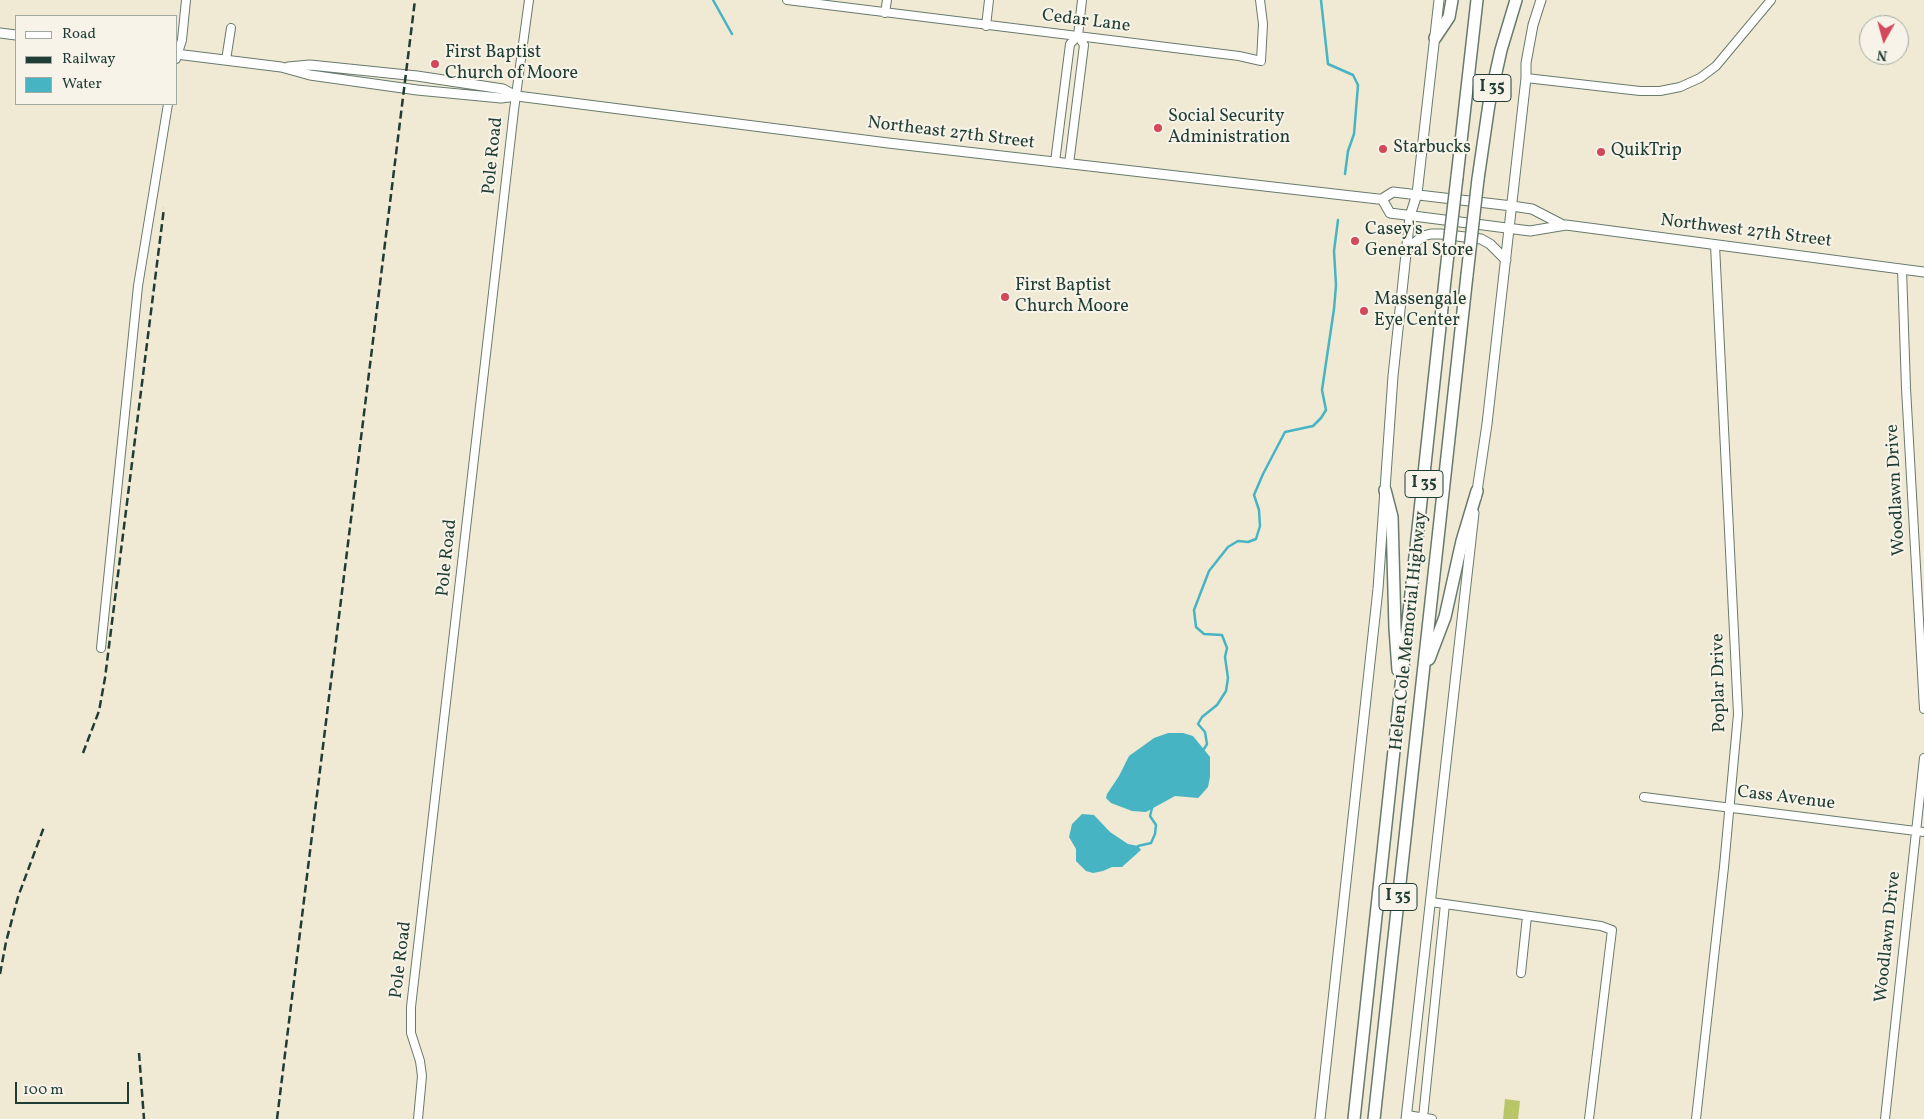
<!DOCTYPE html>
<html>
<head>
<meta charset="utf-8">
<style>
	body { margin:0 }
	#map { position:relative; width:1924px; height:1119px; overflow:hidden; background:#f0ead4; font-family:Vollkorn,serif }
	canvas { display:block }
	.legend { position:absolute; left:15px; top:15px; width:162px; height:90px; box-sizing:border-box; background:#f7f3e8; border:1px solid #a1aaa0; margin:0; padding:6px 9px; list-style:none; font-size:15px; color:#1f3d34 }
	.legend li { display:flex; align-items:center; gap:10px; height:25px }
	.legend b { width:25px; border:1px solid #a1aaa0 }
	.north { position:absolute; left:1859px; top:15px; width:50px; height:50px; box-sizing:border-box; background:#f7f3e8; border:1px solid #a1aaa0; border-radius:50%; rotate:187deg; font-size:14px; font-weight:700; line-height:20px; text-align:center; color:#1f3d34 }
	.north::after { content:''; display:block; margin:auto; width:18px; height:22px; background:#d1495b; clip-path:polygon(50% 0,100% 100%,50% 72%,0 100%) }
	.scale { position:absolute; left:15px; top:1082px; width:114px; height:22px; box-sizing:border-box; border:2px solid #1f3d34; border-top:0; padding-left:6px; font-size:15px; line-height:18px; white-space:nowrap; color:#1f3d34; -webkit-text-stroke:4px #f7f3e8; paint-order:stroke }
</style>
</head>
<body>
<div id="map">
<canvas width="1924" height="1119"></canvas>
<ul class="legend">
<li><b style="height:6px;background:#fff"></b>Road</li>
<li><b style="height:6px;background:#1f3d34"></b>Railway</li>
<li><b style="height:14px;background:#47b4c4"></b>Water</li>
</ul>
<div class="north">N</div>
<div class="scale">100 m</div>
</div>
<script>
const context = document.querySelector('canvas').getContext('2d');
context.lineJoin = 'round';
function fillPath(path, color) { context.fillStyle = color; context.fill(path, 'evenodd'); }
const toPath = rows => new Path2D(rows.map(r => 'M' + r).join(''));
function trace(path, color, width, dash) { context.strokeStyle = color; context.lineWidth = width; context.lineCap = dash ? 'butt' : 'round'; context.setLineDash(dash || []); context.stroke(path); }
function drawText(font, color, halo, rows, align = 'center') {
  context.font = font + ' Vollkorn,serif'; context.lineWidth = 4; context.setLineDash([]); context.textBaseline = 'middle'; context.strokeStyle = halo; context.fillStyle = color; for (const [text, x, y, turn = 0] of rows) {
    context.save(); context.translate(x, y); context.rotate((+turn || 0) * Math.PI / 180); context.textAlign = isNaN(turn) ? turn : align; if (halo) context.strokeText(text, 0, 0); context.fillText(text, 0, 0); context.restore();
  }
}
fillPath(toPath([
	[1505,1099,1520,1101,1518,1119,1503,1119]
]), '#b9c668');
fillPath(toPath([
	[1168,733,1183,733,1193,736,1210,757,1210,777,1208,787,1201,795,1198,798,1175,796,1146,812,1132,811,1111,803,1106,798,1107,794,1119,776,1129,756,1154,738],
	[1082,814,1094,815,1110,832,1128,844,1138,846,1141,850,1122,867,1112,867,1103,871,1093,873,1086,871,1076,861,1076,849,1069,837,1072,824]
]), '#47b4c4');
trace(toPath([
	[713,0,732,34],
	[1321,0,1328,64,1353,75,1358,85,1354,134,1348,151,1345,174],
	[1204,749,1207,744,1205,732,1198,724,1202,717,1217,705,1226,691,1228,678,1225,657,1227,648,1222,635,1204,634,1196,627,1194,610,1209,571,1228,547,1238,541,1248,542,1256,539,1260,526,1259,510,1254,495,1263,474,1285,432,1313,426,1321,418,1326,410,1322,390,1334,309,1336,285,1334,251,1338,220],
	[1138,846,1151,843,1155,834,1156,825,1150,816,1152,808]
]), '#47b4c4', 2.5);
const minor = toPath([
	[787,0,1239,56,1261,61,1263,24,1260,0],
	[885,13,887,0],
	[986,26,989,0],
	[176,59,182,40,186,0],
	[226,60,231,28],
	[1526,78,1640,91,1660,91,1680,87,1700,78,1716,66,1771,0],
	[1055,162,1070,44,1078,36,1082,0],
	[1069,164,1084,45,1078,36],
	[1902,269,1906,388,1924,709],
	[101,648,138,286,168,104],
	[1644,797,1924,832],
	[1431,902,1601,926,1612,930,1589,1119],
	[1521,973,1527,916],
	[1407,1115,1432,1119],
	[1423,1118,1445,904],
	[418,1119,422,1076,420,1061,411,1033,411,1007,514,110,529,0],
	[1696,1119,1724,867,1738,714,1715,245],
	[1885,1119,1924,758]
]);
const major = toPath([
	[0,33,16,35],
	[176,54,281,67,310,75,417,90,501,98,517,96,888,143,1378,199,1382,199,1393,192,1512,206,1532,209,1563,225],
	[288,67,310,65,417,76,503,89,516,96],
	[1382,199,1390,213,1530,231,1566,225,1924,272],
	[1406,250,1423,236,1431,234,1441,234,1481,239,1490,244,1506,260],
	[1476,498,1487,424,1526,78,1526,63,1533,25,1541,0],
	[1320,1119,1378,589,1393,376,1410,216,1417,194,1439,0],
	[1406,1119,1474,513]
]);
const highway = toPath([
	[1435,38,1449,17,1452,0],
	[1457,177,1477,0],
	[1478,179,1489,104,1501,50,1516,0],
	[1385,490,1392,517,1395,628,1398,670],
	[1429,659,1445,617,1462,541,1477,491],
	[1354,1119,1446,271],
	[1374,1119,1467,275]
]);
trace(minor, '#687a6c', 10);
trace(major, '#687a6c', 11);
trace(highway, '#687a6c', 14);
trace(minor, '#fff', 8);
trace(major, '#fff', 9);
trace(highway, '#fff', 11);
trace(toPath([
	[83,753,99,711,105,678,164,208],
	[0,974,6,942,18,897,44,827],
	[139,1053,144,1119],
	[277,1119,415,0]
]), '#1f3d34', 2.5, [8, 4]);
const highwayBridge = toPath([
	[1446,271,1457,177],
	[1467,275,1478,179]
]);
trace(highwayBridge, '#687a6c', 14, []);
trace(highwayBridge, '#fff', 11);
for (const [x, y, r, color] of [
	[435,64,5,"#d1495b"],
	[1158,128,5,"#d1495b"],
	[1383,149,5,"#d1495b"],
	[1601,152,5,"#d1495b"],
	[1355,241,5,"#d1495b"],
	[1005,297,5,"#d1495b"],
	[1364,311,5,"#d1495b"]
]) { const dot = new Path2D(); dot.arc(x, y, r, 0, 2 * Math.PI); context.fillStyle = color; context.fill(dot); trace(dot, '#f7f3e8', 2); }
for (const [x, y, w] of [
	[1492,88,38],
	[1424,484,38],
	[1398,897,38]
]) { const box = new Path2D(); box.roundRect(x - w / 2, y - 13.5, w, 27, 4); context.fillStyle = '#f7f3e8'; context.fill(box); trace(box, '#1f3d34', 1); }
drawText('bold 16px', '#1f3d34', null, [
	["I 35",1492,88],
	["I 35",1424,484],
	["I 35",1398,897]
]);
drawText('18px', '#1f3d34', '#f7f3e8', [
	["Cedar Lane",1086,22,7],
	["Northeast 27th Street",951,134,7],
	["Pole Road",494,156,-84],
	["Northwest 27th Street",1746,232,7],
	["Woodlawn Drive",1897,490,-93],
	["Pole Road",448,558,-84],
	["Helen Cole Memorial Highway",1410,631,-84],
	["Poplar Drive",1720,683,-91],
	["Cass Avenue",1786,799,7],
	["Woodlawn Drive",1889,937,-84],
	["Pole Road",402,960,-83]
]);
drawText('18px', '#1f3d34', '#f7f3e8', [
	["First Baptist",445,54],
	["Church of Moore",445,75],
	["Social Security",1168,118],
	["Administration",1168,139],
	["Starbucks",1393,149],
	["QuikTrip",1611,152],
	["Casey's",1365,231],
	["General Store",1365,252],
	["First Baptist",1015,287],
	["Church Moore",1015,308],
	["Massengale",1374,301],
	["Eye Center",1374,322]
], 'left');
</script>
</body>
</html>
